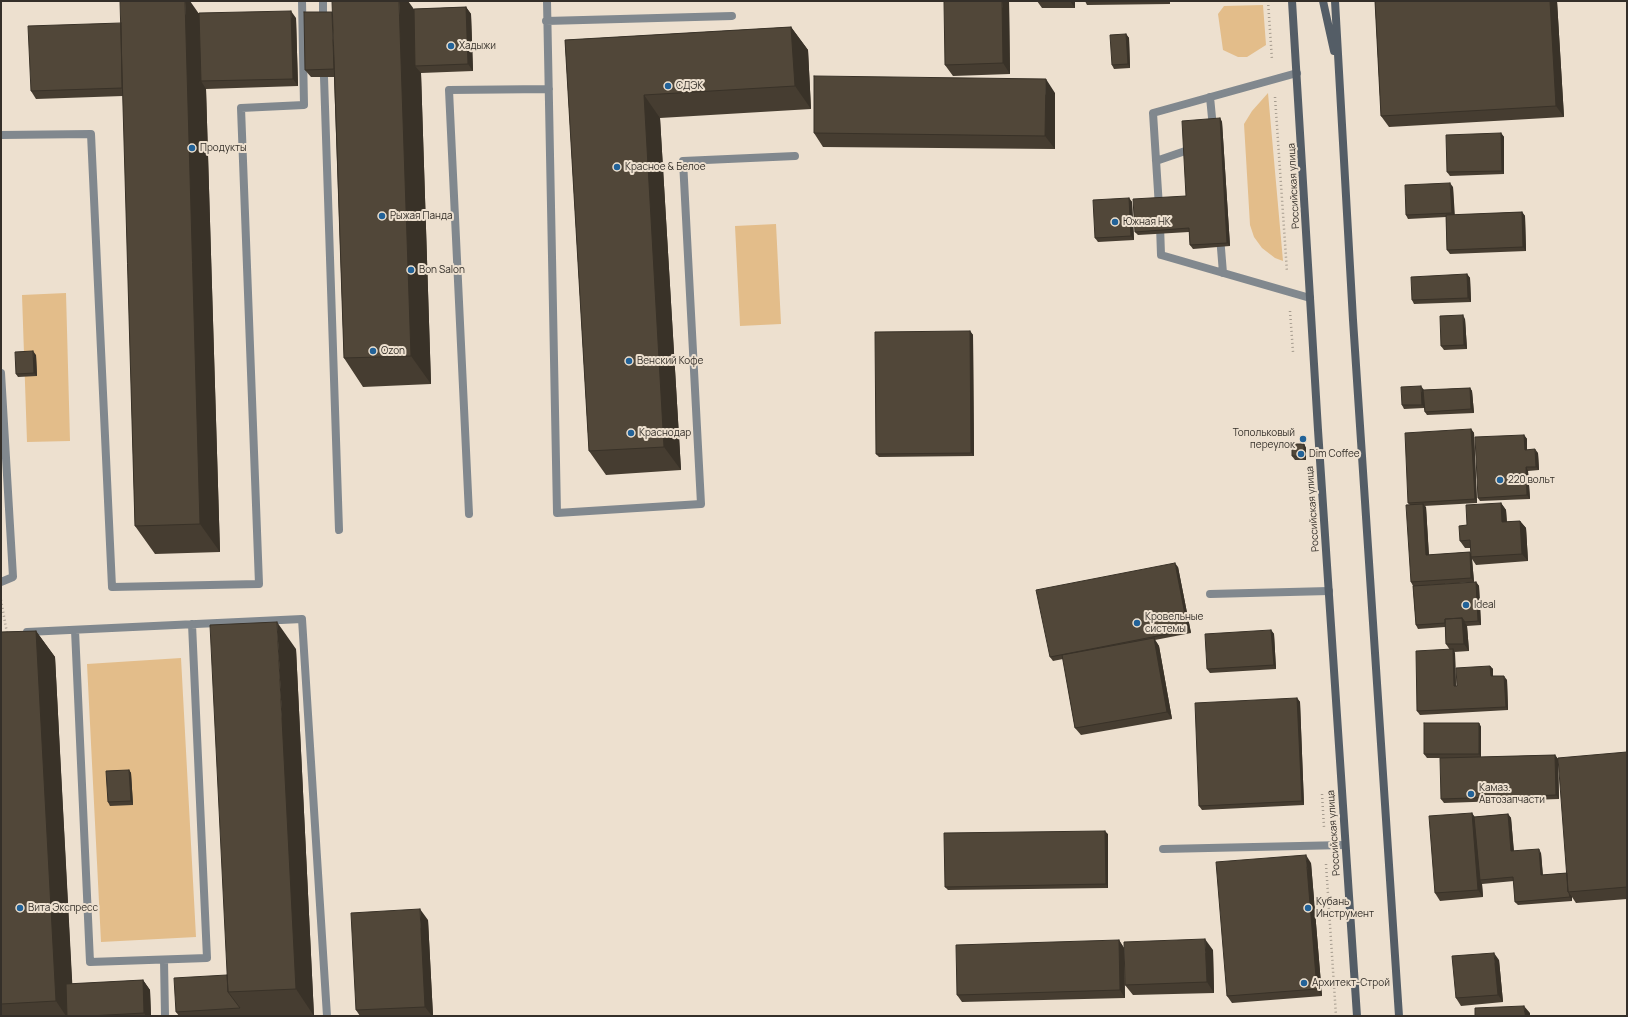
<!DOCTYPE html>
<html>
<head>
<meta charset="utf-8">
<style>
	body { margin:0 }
	#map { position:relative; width:1628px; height:1017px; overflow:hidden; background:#ede0cf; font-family:Manrope,sans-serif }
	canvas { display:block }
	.frame { position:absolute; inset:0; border:2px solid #342f29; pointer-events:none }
</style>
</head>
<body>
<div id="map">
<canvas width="1628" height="1017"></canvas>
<div class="frame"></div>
</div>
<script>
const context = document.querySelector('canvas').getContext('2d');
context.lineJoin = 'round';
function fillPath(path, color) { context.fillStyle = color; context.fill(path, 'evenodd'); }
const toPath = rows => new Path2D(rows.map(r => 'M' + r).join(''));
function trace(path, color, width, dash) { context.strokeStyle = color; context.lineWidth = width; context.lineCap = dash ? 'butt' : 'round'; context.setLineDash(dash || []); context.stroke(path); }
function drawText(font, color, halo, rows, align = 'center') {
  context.font = font + ' Manrope,sans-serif'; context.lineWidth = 4; context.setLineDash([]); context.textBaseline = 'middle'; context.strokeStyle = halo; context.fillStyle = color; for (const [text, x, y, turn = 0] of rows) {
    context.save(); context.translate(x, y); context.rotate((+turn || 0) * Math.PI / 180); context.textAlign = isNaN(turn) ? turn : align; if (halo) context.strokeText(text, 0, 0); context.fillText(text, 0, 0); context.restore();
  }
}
fillPath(toPath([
	[1263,5,1266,45,1247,57,1238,57,1223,50,1218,14,1224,6],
	[1268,93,1283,261,1275,258,1262,248,1254,237,1250,225,1244,124,1252,111],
	[776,224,781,324,740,326,735,226],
	[66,293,70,441,27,442,22,295],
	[181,658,196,937,101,942,87,664]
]), '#e3bd8a');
trace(toPath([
	[1268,1,1272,60],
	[1275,97,1287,272],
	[1290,311,1293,352],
	[1,600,7,633],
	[1322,794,1324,827],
	[1326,864,1336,1016]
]), '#a69c8f', 2.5, [1, 3]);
trace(toPath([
	[323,1,323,19],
	[547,1,557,513,701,504,683,161,795,156],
	[546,21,732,16],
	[324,77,339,530],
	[1210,97,1213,128],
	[1,135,91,134,112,587,259,584,241,108,304,105,302,1],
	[1156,161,1194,148],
	[1159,207,1153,113,1297,73],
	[1160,225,1161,255,1310,298],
	[1220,236,1223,273],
	[1,373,13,577,1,582],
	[469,514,449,90,549,89],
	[1210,594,1329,591],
	[75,630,90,962,207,958,192,624],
	[27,632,302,619,327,1016],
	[1163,849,1345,845],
	[164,960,165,1016]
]), '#81888e', 8);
trace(toPath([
	[1292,1,1318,430,1357,1016],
	[1323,1,1334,51],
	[1335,1,1353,320,1399,1016]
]), '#545d66', 8);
fillPath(toPath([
	[1009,1,1010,74,953,76,945,65],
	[1037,1,1075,1,1075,8,1042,8],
	[1085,1,1170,1,1170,4,1087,5],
	[1375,1,1557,1,1564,117,1389,127,1381,116],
	[466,7,471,14,473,71,421,73,431,384,363,387,344,358,334,77,311,77,305,70,414,9],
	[199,13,296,18,298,86,206,89,220,552,155,554,135,526,123,96,36,99,31,91,121,23],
	[791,27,808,50,811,109,660,118,681,470,606,475,589,451,565,40],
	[1126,34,1129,38,1130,68,1114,69,1112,65],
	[1055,93,1055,149,823,147,814,133],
	[1220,118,1222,122,1230,246,1193,249,1190,245,1189,232,1138,235,1135,232,1186,196],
	[1501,133,1504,137,1504,174,1450,176,1447,172],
	[1453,187,1454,215,1522,212,1525,216,1526,251,1450,254,1447,250,1446,217,1408,219,1406,215],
	[1129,198,1132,202,1134,240,1098,242,1095,238],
	[1467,274,1470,278,1471,302,1414,304,1412,300],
	[1465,319,1467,349,1444,350,1441,346],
	[970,331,973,335,974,456,879,457,876,454],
	[36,355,37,376,18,377,16,374],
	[1470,388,1472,391,1474,413,1427,415,1425,412,1424,408,1404,409,1402,405,1424,390],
	[1471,429,1474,433,1477,503,1424,506,1426,507,1429,555,1470,552,1471,554,1471,548,1465,548,1460,541,1467,525,1501,503,1506,510,1507,522,1520,521,1526,528,1528,561,1476,565,1472,559,1474,582,1415,586,1476,582,1479,586,1481,625,1467,626,1469,651,1454,652,1455,653,1456,686,1457,686,1490,666,1493,669,1493,676,1507,680,1508,710,1420,715,1417,711,1450,650,1446,644,1445,627,1418,629,1416,625,1413,586,1411,582,1410,505,1408,503],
	[1524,435,1527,439,1527,450,1538,453,1539,470,1528,471,1530,499,1480,501,1478,498],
	[1304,444,1306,448,1306,460,1295,460,1292,456],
	[1178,567,1191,633,1155,640,1159,646,1172,719,1081,735,1075,728,1063,659,1053,661,1050,657],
	[1271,630,1274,634,1276,669,1210,673,1207,669],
	[36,631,55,657,72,984,143,980,150,990,151,1016,1,1016,1,632],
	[296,649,314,1016,179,1016,176,1012,227,975],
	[1297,698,1300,702,1304,805,1202,810,1199,806],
	[1479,723,1481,727,1481,757,1555,755,1558,759,1559,799,1444,803,1441,799,1455,758,1427,758,1424,754],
	[1627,752,1627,899,1576,903,1572,897,1572,901,1518,905,1515,902,1514,881,1482,884,1483,897,1440,901,1435,893,1472,813,1474,817,1508,814,1511,818,1514,851,1541,853,1543,875,1567,873],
	[129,770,131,773,133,805,110,806,108,802],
	[1108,834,1108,888,948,890,945,887],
	[1311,863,1322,996,1232,1003,1227,996],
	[428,920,433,1016,360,1016,356,1010],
	[1119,940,1124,948,1125,998,962,1002,957,995],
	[1213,950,1214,993,1133,995,1125,985],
	[1499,960,1503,1002,1461,1006,1456,998]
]), '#463d31');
fillPath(toPath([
	[185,1,190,1,204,21,201,81,206,89,220,552,200,524],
	[399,1,408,1,419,16,415,66,421,73,431,384,411,356],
	[1002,1,1009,1,1010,74,1003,63],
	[1070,1,1075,1,1075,8],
	[1550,1,1557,1,1564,117,1556,106],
	[466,7,471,14,473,71,468,64],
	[291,11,296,18,298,86,293,79],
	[791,27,808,50,811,109,795,86],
	[1126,34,1129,38,1130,68,1128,64],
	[1046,79,1055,93,1055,149,1045,136],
	[644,95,660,118,681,470,664,447],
	[1220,118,1222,122,1230,246,1227,243],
	[1501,133,1504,137,1504,174,1502,171],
	[1450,183,1453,187,1455,217,1452,213],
	[1129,198,1132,202,1134,240,1131,236],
	[1522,212,1525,216,1526,251,1523,247],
	[1467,274,1470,278,1471,302,1468,298],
	[1463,315,1465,319,1467,349,1464,345],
	[970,331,973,335,974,456,971,453],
	[33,351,36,355,37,376,34,373],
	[1421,386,1424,390,1425,408,1422,405],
	[1470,388,1472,391,1474,413,1471,409],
	[1471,429,1474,433,1477,503,1475,499],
	[1524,435,1527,439,1527,454,1525,450],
	[1304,444,1306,448,1306,460,1304,456],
	[1535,449,1538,453,1539,470,1536,467],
	[1526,467,1528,471,1530,499,1527,495],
	[1501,503,1506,510,1507,529,1502,522],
	[1423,504,1426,507,1429,558,1426,555],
	[1520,521,1526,528,1528,561,1522,554],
	[1470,552,1472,556,1471,557,1472,559,1474,582,1471,578],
	[1175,563,1178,567,1191,633,1188,630],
	[1476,582,1479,586,1481,625,1478,621],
	[1462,618,1467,626,1469,651,1464,644],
	[277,622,296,649,314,1016,296,989],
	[1271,630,1274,634,1276,669,1274,665],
	[36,631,55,657,74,1016,66,1016,56,1001],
	[1154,638,1159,646,1172,719,1167,712],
	[1453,649,1455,653,1456,690,1454,686],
	[1490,666,1493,669,1493,680,1491,676],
	[1504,676,1507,680,1508,710,1506,707],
	[1297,698,1300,702,1304,805,1302,801],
	[1479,723,1481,727,1481,758,1479,754],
	[1555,755,1558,759,1559,799,1556,795],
	[129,770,131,773,133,805,131,801],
	[1472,813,1477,820,1480,880,1482,884,1483,897,1478,890],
	[1508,814,1511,818,1514,855,1511,851],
	[1105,831,1108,834,1108,888,1106,884],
	[1539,849,1541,853,1543,879,1541,875],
	[1306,855,1311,863,1322,996,1317,989],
	[1569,893,1572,897,1572,901,1570,897],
	[420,909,428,920,433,1016,432,1016,425,1007],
	[1205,939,1213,950,1214,993,1207,982],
	[1119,940,1124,948,1125,998,1120,990],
	[1494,953,1499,960,1503,1002,1498,995],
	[143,980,150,990,151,1016,146,1016,144,1013],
	[1524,1006,1530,1013,1530,1016,1525,1016]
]), '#393228');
const building = toPath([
	[120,1,185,1,200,524,135,526,120,1],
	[332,1,399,1,411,356,344,358,332,1],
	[944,1,1002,1,1003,63,945,65,944,1],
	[1375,1,1550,1,1556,106,1381,116,1375,1],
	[466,7,468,64,415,66,414,9,466,7],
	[291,11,293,79,201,81,199,13,291,11],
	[304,12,332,12,334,69,305,70,304,12],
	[121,23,122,88,31,91,28,26,121,23],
	[791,27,795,86,644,95,664,447,589,451,565,40,791,27],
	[1126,34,1128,64,1112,65,1110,35,1126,34],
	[814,76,1046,79,1045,136,814,133,814,76],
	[1220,118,1227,243,1190,245,1189,228,1135,232,1133,199,1186,196,1182,121,1220,118],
	[1501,133,1502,171,1447,172,1446,135,1501,133],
	[1450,183,1452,213,1406,215,1405,185,1450,183],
	[1129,198,1131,236,1095,238,1093,200,1129,198],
	[1522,212,1523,247,1447,250,1446,215,1522,212],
	[1467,274,1468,298,1412,300,1411,277,1467,274],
	[1463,315,1464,345,1441,346,1440,316,1463,315],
	[970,331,971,453,876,454,875,332,970,331],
	[33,351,34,373,16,374,15,352,33,351],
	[1421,386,1422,405,1402,405,1401,387,1421,386],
	[1470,388,1471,409,1425,412,1423,390,1470,388],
	[1471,429,1475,499,1408,503,1405,433,1471,429],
	[1524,435,1525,450,1535,449,1536,467,1526,467,1527,495,1478,498,1475,437,1524,435],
	[1292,444,1304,444,1304,456,1292,456,1292,444],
	[1501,503,1502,522,1520,521,1522,554,1471,557,1470,540,1460,541,1459,526,1467,525,1466,505,1501,503],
	[1423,504,1426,555,1470,552,1471,578,1411,582,1406,505,1423,504],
	[1175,563,1188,630,1050,657,1036,590,1175,563],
	[1476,582,1478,621,1465,622,1462,618,1445,619,1445,623,1416,625,1413,586,1476,582],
	[1462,618,1464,644,1446,644,1445,619,1462,618],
	[277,622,296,989,228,992,210,625,277,622],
	[1271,630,1274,665,1207,669,1205,634,1271,630],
	[36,631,56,1001,1,1004,1,632,36,631],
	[1154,638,1167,712,1075,728,1062,655,1154,638],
	[1453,649,1454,686,1457,686,1456,668,1490,666,1491,676,1504,676,1506,707,1417,711,1416,651,1453,649],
	[1297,698,1302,801,1199,806,1195,703,1297,698],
	[1424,723,1479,723,1479,754,1424,754,1424,723],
	[1627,752,1627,887,1568,892,1558,758,1627,752],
	[1555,755,1556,795,1441,799,1440,758,1555,755],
	[129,770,131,801,108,802,106,771,129,770],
	[1472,813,1478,890,1435,893,1429,816,1472,813],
	[1508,814,1511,851,1539,849,1541,875,1567,873,1568,892,1569,893,1570,897,1515,902,1513,877,1480,880,1474,817,1508,814],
	[1105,831,1106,884,945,887,944,833,1105,831],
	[1306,855,1317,989,1227,996,1216,862,1306,855],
	[420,909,425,1007,356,1010,351,913,420,909],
	[1205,939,1207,982,1125,985,1124,942,1205,939],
	[1119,940,1120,990,957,995,956,945,1119,940],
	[1494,953,1498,995,1456,998,1452,956,1494,953],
	[227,975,228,992,240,1008,176,1012,174,978,227,975],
	[143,980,144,1013,89,1016,67,1016,66,984,143,980],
	[1524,1006,1525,1016,1475,1016,1475,1008,1524,1006]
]);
fillPath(building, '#514739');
trace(building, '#393228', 1);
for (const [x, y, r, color] of [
	[451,46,4,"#226298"],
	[668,86,4,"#226298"],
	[192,148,4,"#226298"],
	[617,167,4,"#226298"],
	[382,216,4,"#226298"],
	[1115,222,4,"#226298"],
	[411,270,4,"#226298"],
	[373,351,4,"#226298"],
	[629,361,4,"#226298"],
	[631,433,4,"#226298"],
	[1303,439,4,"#226298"],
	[1301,454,4,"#226298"],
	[1500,480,4,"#226298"],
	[1466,605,4,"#226298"],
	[1137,623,4,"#226298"],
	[1471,794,4,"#226298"],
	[20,908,4,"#226298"],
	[1308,908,4,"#226298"],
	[1304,983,4,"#226298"]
]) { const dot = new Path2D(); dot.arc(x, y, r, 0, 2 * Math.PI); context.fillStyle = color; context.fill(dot); trace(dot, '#ede0cf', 1.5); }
drawText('10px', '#342f29', '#ede0cf', [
	["Хадыжи",459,46],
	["СДЭК",676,86],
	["Продукты",200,148],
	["Красное & Белое",625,167],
	["Рыжая Панда",390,216],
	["Южная НК",1123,222],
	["Bon Salon",419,270],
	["Ozon",381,351],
	["Венский Кофе",637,361],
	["Краснодар",639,433],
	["Топольковый",1295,433,"right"],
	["переулок",1295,445,"right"],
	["Dim Coffee",1309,454],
	["220 вольт",1508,480],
	["Ideal",1474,605],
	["Кровельные",1145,617],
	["системы",1145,629],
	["Камаз.",1479,788],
	["Автозапчасти",1479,800],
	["Кубань",1316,902],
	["Инструмент",1316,914],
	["Вита Экспресс",28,908],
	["Архитект-Строй",1312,983]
], 'left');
drawText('10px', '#342f29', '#ede0cf', [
	["Российская улица",1294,186,-93],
	["Российская улица",1313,509,-94],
	["Российская улица",1334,833,-94]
]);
</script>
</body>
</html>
